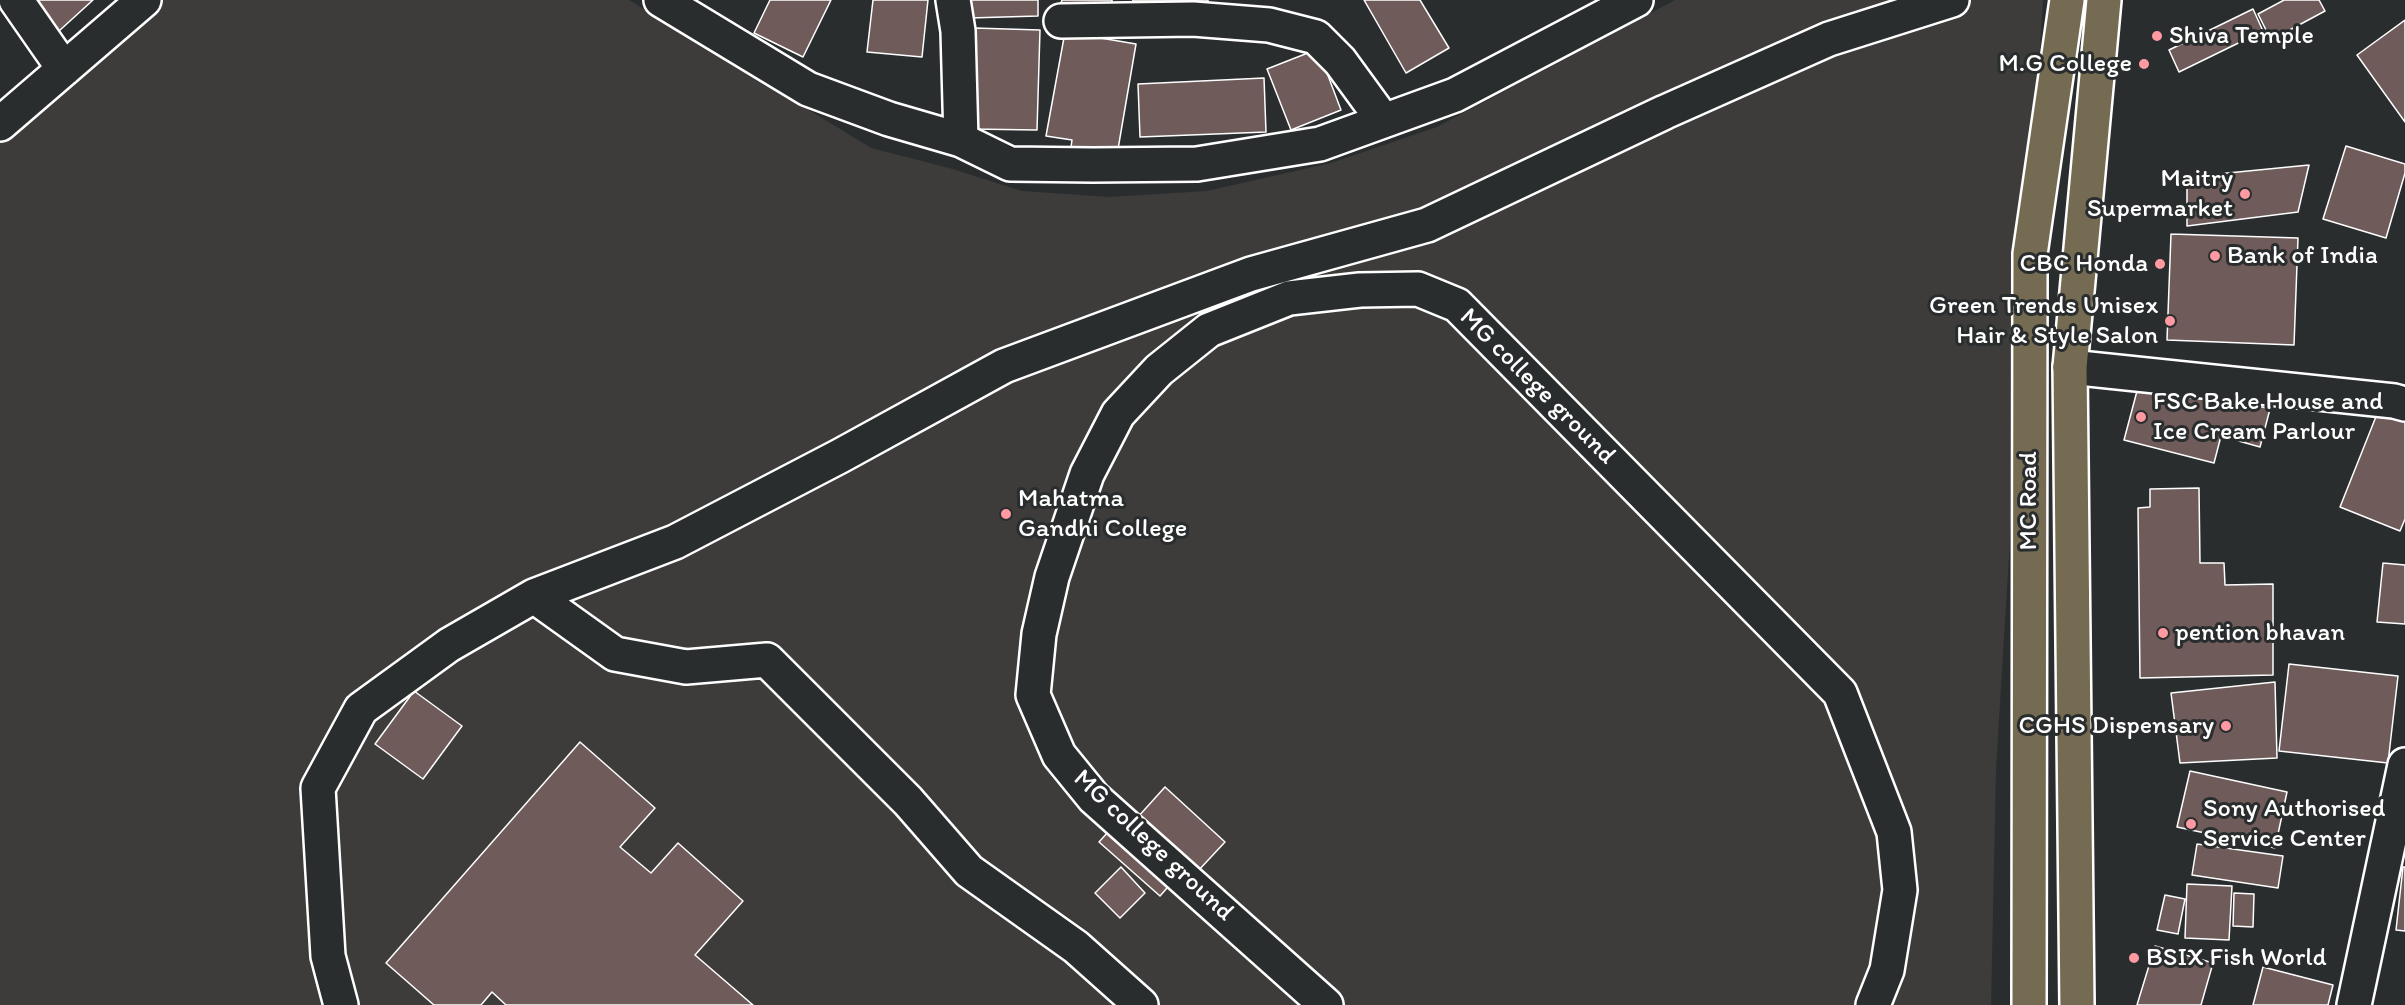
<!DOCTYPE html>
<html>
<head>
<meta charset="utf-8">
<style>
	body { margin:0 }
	canvas { display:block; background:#2a2d2e }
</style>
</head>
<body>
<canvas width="2405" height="1005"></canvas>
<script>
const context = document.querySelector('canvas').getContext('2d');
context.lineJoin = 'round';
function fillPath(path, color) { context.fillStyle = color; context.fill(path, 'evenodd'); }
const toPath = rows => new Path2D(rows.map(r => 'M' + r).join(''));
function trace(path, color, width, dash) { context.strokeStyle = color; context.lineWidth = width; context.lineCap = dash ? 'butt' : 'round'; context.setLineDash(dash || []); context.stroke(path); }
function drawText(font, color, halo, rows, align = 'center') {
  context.font = font + ' Itim,sans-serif'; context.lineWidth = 6; context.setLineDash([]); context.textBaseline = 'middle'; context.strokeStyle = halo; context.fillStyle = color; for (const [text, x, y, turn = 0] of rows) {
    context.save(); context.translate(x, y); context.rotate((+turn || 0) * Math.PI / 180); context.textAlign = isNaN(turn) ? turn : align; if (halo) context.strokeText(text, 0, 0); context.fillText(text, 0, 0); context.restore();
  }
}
fillPath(toPath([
	[159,0,629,0,871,148,949,168,1022,191,1110,197,1207,191,1331,163,1437,127,1675,0,2043,0,1996,768,1991,1005,0,1005,0,140]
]), '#3e3b3b');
const building = toPath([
	[31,0,93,0,59,31,31,0],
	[770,0,831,0,803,57,754,33,770,0],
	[873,0,928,0,922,57,867,52,873,0],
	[969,0,1038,0,1038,16,969,18,969,0],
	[1062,0,1112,0,1112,5,1061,3,1062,0],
	[1133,0,1208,0,1208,8,1132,6,1133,0],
	[1364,0,1420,0,1449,48,1406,73,1364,0],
	[2284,0,2319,0,2325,11,2271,40,2258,14,2284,0],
	[2253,9,2263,31,2179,72,2169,50,2253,9],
	[2405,20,2405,122,2357,55,2405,20],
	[974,28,1040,30,1037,130,971,129,974,28],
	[1065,32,1136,44,1117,155,1071,147,1072,140,1046,136,1065,32],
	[1318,49,1341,110,1291,130,1267,69,1318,49],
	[1264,78,1266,132,1140,137,1138,84,1264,78],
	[2346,146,2405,164,2405,173,2386,238,2323,219,2346,146],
	[2309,165,2298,212,2187,226,2187,177,2309,165],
	[2171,234,2298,238,2294,345,2167,340,2171,234],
	[2141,376,2270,409,2260,447,2221,436,2214,463,2124,440,2141,376],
	[2379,409,2405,420,2405,519,2400,531,2340,507,2379,409],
	[2199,488,2200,563,2224,563,2225,585,2273,584,2273,675,2140,678,2138,508,2150,507,2150,489,2199,488],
	[2383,563,2405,565,2405,624,2377,622,2383,563],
	[2289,664,2398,676,2388,763,2279,751,2289,664],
	[2275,682,2277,758,2180,763,2171,693,2275,682],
	[414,691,462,726,423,779,375,744,414,691],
	[580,742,655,808,620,847,651,873,678,843,743,901,695,955,753,1005,506,1005,492,992,481,1005,434,1005,386,963,580,742],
	[2190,771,2287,792,2275,848,2177,827,2190,771],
	[1165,787,1225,842,1197,872,1137,818,1165,787],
	[1127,811,1187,865,1160,896,1099,842,1127,811],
	[2197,844,2283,856,2278,888,2192,875,2197,844],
	[1121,867,1145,893,1120,918,1095,893,1121,867],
	[2403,867,2405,867,2405,931,2396,930,2403,867],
	[2187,884,2232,886,2229,940,2185,938,2187,884],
	[2234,893,2254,894,2253,927,2233,926,2234,893],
	[2165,895,2185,899,2178,934,2157,930,2165,895],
	[2155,946,2213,963,2201,1005,2137,1005,2155,946],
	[2263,967,2333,985,2328,1005,2253,1005,2263,967]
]);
fillPath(building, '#6e5b5a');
trace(building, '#fff', 1.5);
const minor = toPath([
	[16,0,64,69],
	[661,0,808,89,889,119,961,140,1010,164,1093,165,1197,164,1320,144,1455,95,1636,0],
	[953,0,958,31,961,140],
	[1061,21,1193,19,1269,25,1316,37,1340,61,1383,120],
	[0,124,144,0],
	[2070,367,2394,401,2405,404],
	[534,596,675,542,840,456,1004,366,1251,274,1427,225,1665,112,1829,39,1952,0],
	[341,1005,328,956,318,788,361,709,449,645,534,596,615,654,686,667,767,660,908,801,969,871,1076,947,1141,1005],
	[1326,1005,1094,798,1059,755,1033,695,1039,634,1052,577,1087,474,1118,414,1159,370,1209,330,1289,298,1360,290,1418,289,1457,305,1840,693,1894,832,1900,890,1887,970,1873,1005],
	[2354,1005,2405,765]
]);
const major = toPath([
	[2029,1005,2030,254,2067,0],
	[2077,1005,2070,367,2104,0]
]);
trace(minor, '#fff', 38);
trace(major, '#fff', 38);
trace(minor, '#2a2d2e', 33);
trace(major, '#756b52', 33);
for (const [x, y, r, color] of [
	[2157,36,6,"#ff9aa2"],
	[2144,64,6,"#ff9aa2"],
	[2245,194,6,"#ff9aa2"],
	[2215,256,6,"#ff9aa2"],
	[2160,264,6,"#ff9aa2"],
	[2170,321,6,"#ff9aa2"],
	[2141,417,6,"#ff9aa2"],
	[1006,514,6,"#ff9aa2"],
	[2163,633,6,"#ff9aa2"],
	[2226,726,6,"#ff9aa2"],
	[2191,824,6,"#ff9aa2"],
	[2134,958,6,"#ff9aa2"]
]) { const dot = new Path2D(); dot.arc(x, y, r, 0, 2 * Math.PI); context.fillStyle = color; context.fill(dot); trace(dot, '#2a2d2e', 2); }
drawText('26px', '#fff', '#2a2d2e', [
	["Shiva Temple",2169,36],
	["M.G College",2132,64,"right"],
	["Maitry",2233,179,"right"],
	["Supermarket",2233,209,"right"],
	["Bank of India",2227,256],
	["CBC Honda",2148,264,"right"],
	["Green Trends Unisex",2158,306,"right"],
	["Hair & Style Salon",2158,336,"right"],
	["FSC Bake House and",2153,402],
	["Ice Cream Parlour",2153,432],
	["Mahatma",1018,499],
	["Gandhi College",1018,529],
	["pention bhavan",2175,633],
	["CGHS Dispensary",2214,726,"right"],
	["Sony Authorised",2203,809],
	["Service Center",2203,839],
	["BSIX Fish World",2146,958]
], 'left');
drawText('26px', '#fff', '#2a2d2e', [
	["MG college ground",1537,387,45],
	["MC Road",2029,501,-90],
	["MG college ground",1153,846,43]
]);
</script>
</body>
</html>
